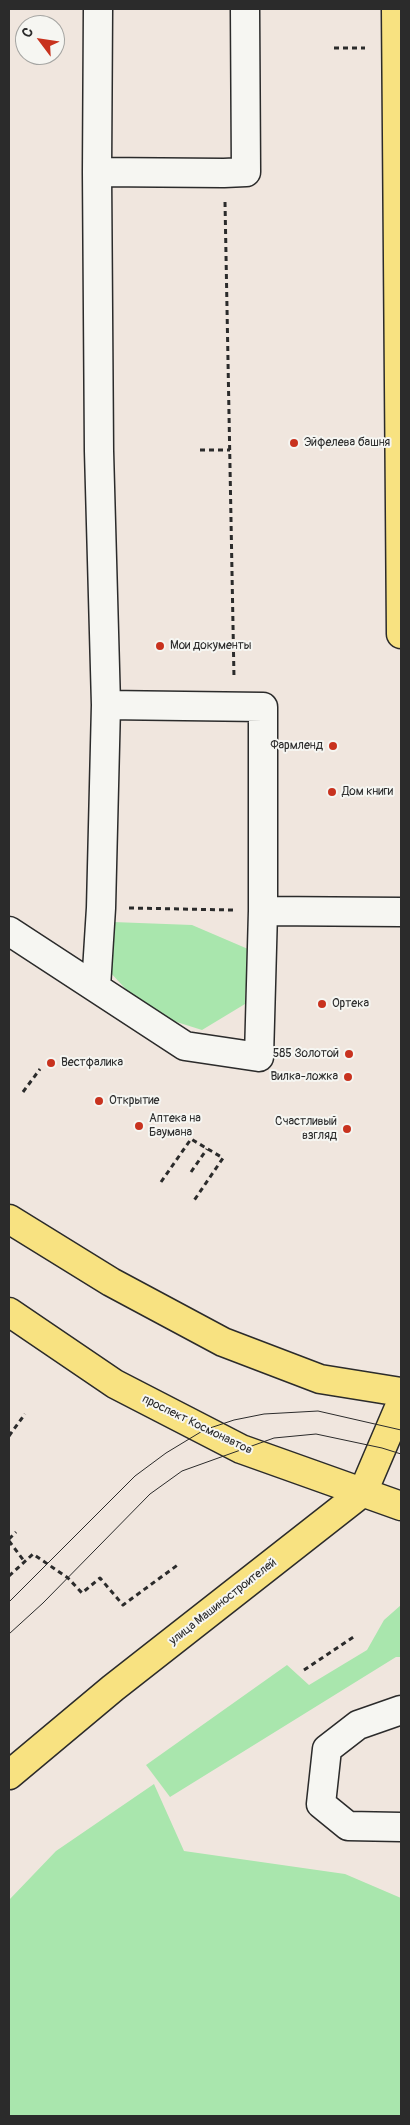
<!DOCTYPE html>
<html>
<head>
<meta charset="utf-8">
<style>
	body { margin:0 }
	#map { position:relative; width:410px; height:2125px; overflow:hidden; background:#f0e6de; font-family:Pangolin,sans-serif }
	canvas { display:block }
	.frame { position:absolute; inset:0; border:10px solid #2b2b2b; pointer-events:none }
	.north { position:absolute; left:15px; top:15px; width:50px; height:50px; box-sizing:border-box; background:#f6f6f2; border:1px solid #a5a5a2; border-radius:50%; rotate:301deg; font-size:14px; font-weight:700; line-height:20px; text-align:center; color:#2b2b2b }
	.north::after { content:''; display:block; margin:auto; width:18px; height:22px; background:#c8321e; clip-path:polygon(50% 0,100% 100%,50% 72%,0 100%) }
</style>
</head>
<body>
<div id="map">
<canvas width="410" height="2125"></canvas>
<div class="frame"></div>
<div class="north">С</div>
</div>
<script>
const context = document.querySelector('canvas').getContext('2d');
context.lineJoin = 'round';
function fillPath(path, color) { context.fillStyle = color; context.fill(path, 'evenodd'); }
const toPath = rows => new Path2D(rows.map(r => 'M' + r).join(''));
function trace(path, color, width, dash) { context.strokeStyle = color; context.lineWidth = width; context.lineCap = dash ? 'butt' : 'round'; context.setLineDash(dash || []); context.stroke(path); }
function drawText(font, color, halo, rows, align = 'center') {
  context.font = font + ' Pangolin,sans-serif'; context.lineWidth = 4; context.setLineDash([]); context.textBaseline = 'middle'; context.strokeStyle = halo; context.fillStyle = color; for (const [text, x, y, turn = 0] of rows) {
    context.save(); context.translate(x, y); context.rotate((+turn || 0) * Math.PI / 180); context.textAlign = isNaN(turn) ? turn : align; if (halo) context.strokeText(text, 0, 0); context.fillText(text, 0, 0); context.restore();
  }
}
fillPath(toPath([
	[113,922,192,925,248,949,245,1004,202,1030,148,1013,108,970],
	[401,1605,401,1657,396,1657,170,1797,146,1765,287,1665,309,1685,367,1650,384,1620],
	[154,1784,184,1851,345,1874,401,1898,401,2116,9,2116,9,1900,56,1851]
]), '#a9e6ad');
const minor = toPath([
	[98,9,97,172,224,173,246,172,245,9],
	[263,911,401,912],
	[9,931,185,1046,259,1057,263,911,263,707,106,705],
	[96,987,101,908,106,705,99,451,97,172],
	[401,1710,358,1725,327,1749,321,1804,348,1826,401,1827]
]);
const major = toPath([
	[396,9,401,634],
	[9,1219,111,1282,223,1342,320,1379,401,1392],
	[9,1312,115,1384,241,1449,401,1506],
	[9,1775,113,1688,363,1492,401,1403]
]);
trace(minor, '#2b2b2b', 31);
trace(major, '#2b2b2b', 31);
trace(toPath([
	[334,48,365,48],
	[225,202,234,678],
	[200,450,230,450],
	[129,908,233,910],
	[23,1092,40,1069],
	[191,1172,207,1149],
	[161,1182,191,1139,223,1158,193,1202],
	[9,1436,25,1414],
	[9,1539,16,1532],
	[9,1541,24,1561],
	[9,1576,33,1554,68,1578,82,1593,100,1578,123,1605,179,1564],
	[304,1670,355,1636]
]), '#2b2b2b', 3, [5, 4]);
trace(minor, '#f6f6f2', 28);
trace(major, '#f8e281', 28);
trace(toPath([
	[9,1602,135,1476,166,1453,204,1430,234,1420,264,1414,318,1411,401,1430],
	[9,1634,43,1603,150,1494,182,1471,274,1438,316,1434,382,1448,401,1454]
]), '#2b2b2b', 1);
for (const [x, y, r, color] of [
	[294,443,5,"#c8321e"],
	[160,646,5,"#c8321e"],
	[333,746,5,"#c8321e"],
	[332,792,5,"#c8321e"],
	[322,1004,5,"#c8321e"],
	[349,1054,5,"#c8321e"],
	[51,1063,5,"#c8321e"],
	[348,1077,5,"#c8321e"],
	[99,1101,5,"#c8321e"],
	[139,1126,5,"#c8321e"],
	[347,1129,5,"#c8321e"]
]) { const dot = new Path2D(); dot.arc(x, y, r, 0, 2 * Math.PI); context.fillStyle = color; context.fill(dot); trace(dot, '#f6f6f2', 2); }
drawText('12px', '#2b2b2b', '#f6f6f2', [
	["Эйфелева башня",304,443],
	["Мои документы",170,646],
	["Фармленд",323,746,"right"],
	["Дом книги",342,792],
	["Ортека",332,1004],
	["585 Золотой",339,1054,"right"],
	["Вестфалика",61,1063],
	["Вилка-ложка",338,1077,"right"],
	["Открытие",109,1101],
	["Аптека на",149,1119],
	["Баумана",149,1133],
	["Счастливый",337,1122,"right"],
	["взгляд",337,1136,"right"]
], 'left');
drawText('12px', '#2b2b2b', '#f6f6f2', [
	["проспект Космонавтов",197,1425,26],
	["улица Машиностроителей",223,1602,-38]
]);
</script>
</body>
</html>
